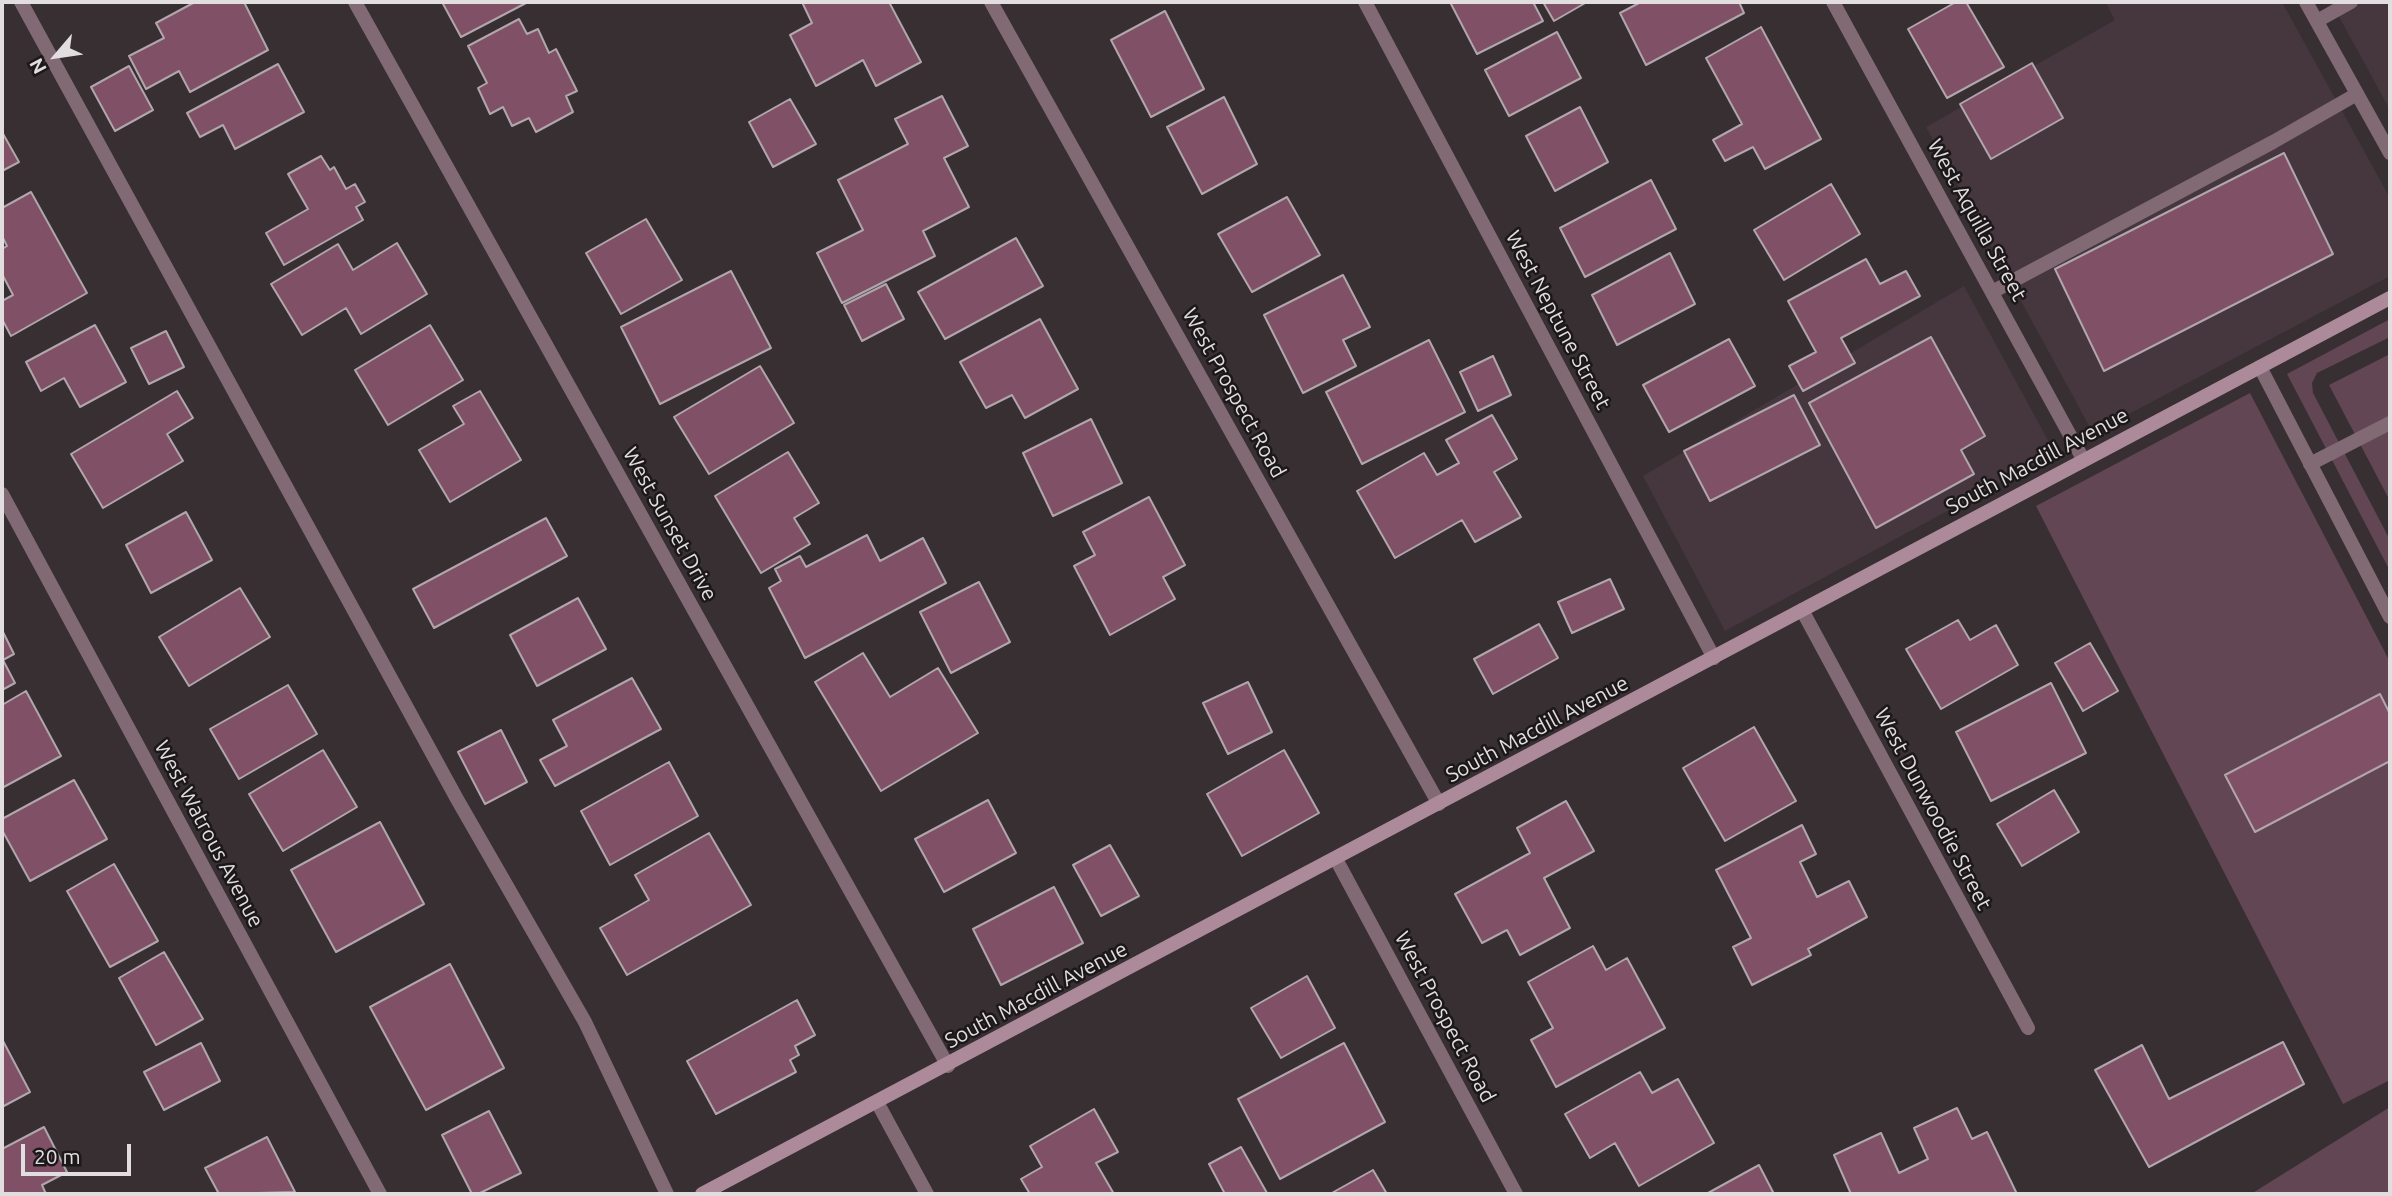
<!DOCTYPE html>
<html>
<head>
<meta charset="utf-8">
<style>
	body { margin:0 }
	#map { position:relative; width:2392px; height:1196px; overflow:hidden; background:#372f32; font-family:Ubuntu,sans-serif }
	canvas { display:block }
	.frame { position:absolute; inset:0; border:4px solid #e2dddf; pointer-events:none }
	.north { position:absolute; left:21px; top:21px; width:70px; height:70px; -webkit-text-stroke:5px #1c181a; paint-order:stroke; rotate:241deg; font-size:19px; font-weight:700; line-height:28px; text-align:center; color:#e2dddf }
	.north::after { content:''; display:block; margin:auto; width:24px; height:32px; background:#e2dddf; clip-path:polygon(50% 0,100% 100%,50% 72%,0 100%) }
	.scale { position:absolute; left:21px; top:1144px; width:110px; height:32px; box-sizing:border-box; border:4px solid #e2dddf; border-top:0; padding-left:9px; font-size:21px; line-height:24px; white-space:nowrap; color:#e2dddf; -webkit-text-stroke:5px #1c181a; paint-order:stroke }
</style>
</head>
<body>
<div id="map">
<canvas width="2392" height="1196"></canvas>
<div class="frame"></div>
<div class="north">N</div>
<div class="scale">20 m</div>
</div>
<script>
const context = document.querySelector('canvas').getContext('2d');
context.lineJoin = 'round';
function fillPath(path, color) { context.fillStyle = color; context.fill(path, 'evenodd'); }
const toPath = rows => new Path2D(rows.map(r => 'M' + r).join(''));
function trace(path, color, width, dash) { context.strokeStyle = color; context.lineWidth = width; context.lineCap = dash ? 'butt' : 'round'; context.setLineDash(dash || []); context.stroke(path); }
function drawText(font, color, halo, rows, align = 'center') {
  context.font = font + ' Ubuntu,sans-serif'; context.lineWidth = 5; context.setLineDash([]); context.textBaseline = 'middle'; context.strokeStyle = halo; context.fillStyle = color; for (const [text, x, y, turn = 0] of rows) {
    context.save(); context.translate(x, y); context.rotate((+turn || 0) * Math.PI / 180); context.textAlign = isNaN(turn) ? turn : align; if (halo) context.strokeText(text, 0, 0); context.fillText(text, 0, 0); context.restore();
  }
}
fillPath(toPath([
	[2105,2,2282,2,2390,198,2390,276,2093,433,1926,127,2115,20],
	[2331,2,2390,2,2390,110],
	[1964,286,2055,453,1725,631,1643,476]
]), '#45373d');
fillPath(toPath([
	[2390,319,2390,337,2317,373,2312,383,2313,393,2390,540,2390,571,2287,374],
	[2390,354,2390,501,2329,385],
	[2250,393,2390,662,2390,1080,2343,1104,2036,506],
	[2390,1107,2390,1194,2251,1194]
]), '#624653');
const building = toPath([
	[244,2,268,50,190,92,179,71,146,89,129,56,164,38,156,23,195,2,244,2],
	[442,2,528,2,461,37,442,2],
	[802,2,889,2,921,62,876,86,863,60,816,86,790,35,812,23,802,2],
	[1450,2,1533,2,1543,21,1477,54,1450,2],
	[1543,2,1587,2,1554,21,1543,2],
	[1641,2,1739,2,1744,13,1646,65,1620,13,1641,2],
	[1956,2,1966,2,2004,67,1947,98,1908,29,1956,2],
	[1165,11,1204,89,1151,117,1111,40,1165,11],
	[519,19,527,34,538,29,549,53,556,49,577,91,566,96,573,112,536,132,529,118,512,126,503,107,490,114,478,88,487,83,468,46,519,19],
	[1761,27,1821,139,1765,169,1753,147,1725,161,1713,140,1742,124,1706,58,1761,27],
	[1557,32,1581,78,1509,116,1485,70,1557,32],
	[2032,63,2063,118,1991,159,1960,104,2032,63],
	[278,64,304,112,235,149,223,125,200,137,187,113,278,64],
	[129,66,153,110,115,131,91,87,129,66],
	[942,96,968,146,944,158,969,207,923,231,935,256,842,303,817,253,863,230,838,180,908,144,895,119,942,96],
	[1224,97,1257,164,1202,194,1167,127,1224,97],
	[790,99,816,144,773,167,749,122,790,99],
	[1580,107,1608,162,1555,191,1526,136,1580,107],
	[2,132,19,162,2,171,2,132],
	[2284,153,2333,254,2104,371,2055,269,2284,153],
	[321,156,330,170,334,167,346,189,355,184,365,202,356,207,363,220,284,265,266,233,308,209,288,174,321,156],
	[1651,180,1676,229,1585,277,1560,228,1651,180],
	[1831,184,1860,234,1784,280,1754,230,1831,184],
	[31,192,87,293,11,336,2,319,2,301,13,295,2,274,2,249,7,246,2,236,2,208,31,192],
	[1287,197,1320,255,1252,292,1218,234,1287,197],
	[646,219,682,280,621,314,586,253,646,219],
	[1016,238,1043,286,945,339,918,292,1016,238],
	[397,243,427,294,361,334,346,308,302,335,271,284,338,244,353,270,397,243],
	[1670,253,1695,304,1617,345,1592,295,1670,253],
	[1866,259,1880,284,1906,271,1920,296,1841,338,1855,363,1803,391,1789,366,1816,352,1788,301,1866,259],
	[731,271,771,348,660,404,621,327,731,271],
	[1343,275,1370,327,1343,340,1356,366,1303,393,1264,315,1343,275],
	[886,284,904,319,862,341,844,305,886,284],
	[1040,319,1078,389,1025,418,1012,395,986,408,960,362,1040,319],
	[95,325,126,382,80,407,64,378,41,391,26,362,95,325],
	[430,325,463,380,388,425,355,370,430,325],
	[166,331,184,367,149,384,131,348,166,331],
	[1931,337,1985,436,1961,450,1974,474,1876,528,1809,403,1931,337],
	[1729,339,1755,386,1669,432,1643,385,1729,339],
	[1429,340,1465,412,1362,464,1326,392,1429,340],
	[1493,356,1511,395,1478,411,1460,372,1493,356],
	[760,366,794,423,709,474,674,417,760,366],
	[177,391,193,418,167,434,183,461,103,508,71,454,177,391],
	[480,391,521,460,450,502,419,450,464,424,453,406,480,391],
	[1794,395,1820,445,1710,501,1684,451,1794,395],
	[1492,415,1517,459,1494,472,1521,517,1475,542,1462,520,1395,558,1357,491,1424,453,1437,475,1459,463,1446,440,1492,415],
	[1091,419,1122,483,1053,516,1023,453,1091,419],
	[788,452,819,503,794,518,810,544,761,573,715,496,788,452],
	[1149,497,1185,565,1163,577,1175,599,1110,635,1074,566,1095,555,1083,532,1149,497],
	[186,512,212,560,151,593,126,545,186,512],
	[546,518,567,556,434,628,413,589,546,518],
	[867,535,880,561,923,538,946,583,805,658,769,588,781,581,775,569,800,556,806,567,867,535],
	[1610,579,1624,609,1572,633,1558,602,1610,579],
	[979,582,1010,642,951,673,920,612,979,582],
	[240,588,270,637,189,686,159,637,240,588],
	[578,598,606,649,537,686,510,635,578,598],
	[1958,620,1970,640,1996,625,2018,665,1941,709,1906,649,1958,620],
	[1539,624,1558,658,1493,694,1474,659,1539,624],
	[2,630,14,654,3,660,15,683,2,690,2,630],
	[2090,643,2118,691,2083,711,2055,663,2090,643],
	[863,653,890,697,938,668,978,733,881,791,815,682,863,653],
	[632,678,661,729,555,786,540,760,567,746,553,720,632,678],
	[1248,682,1272,732,1228,754,1203,703,1248,682],
	[2051,683,2086,753,1991,801,1956,732,2051,683],
	[288,685,317,734,239,779,210,729,288,685],
	[26,691,61,756,2,788,2,705,26,691],
	[2380,694,2390,714,2390,761,2255,832,2225,775,2380,694],
	[1754,727,1796,801,1725,841,1683,768,1754,727],
	[501,730,527,782,485,804,458,752,501,730],
	[323,750,357,807,283,851,249,794,323,750],
	[1284,750,1319,813,1242,856,1207,794,1284,750],
	[669,762,698,816,610,865,581,811,669,762],
	[74,780,107,839,30,881,2,830,2,819,74,780],
	[2054,790,2079,832,2022,866,1997,824,2054,790],
	[988,800,1016,853,944,892,915,839,988,800],
	[1566,801,1594,851,1544,878,1570,928,1520,955,1507,930,1482,943,1455,894,1530,853,1517,828,1566,801],
	[380,822,424,904,336,952,291,870,380,822],
	[1802,825,1816,854,1800,862,1817,897,1849,881,1867,917,1808,949,1811,955,1752,985,1733,947,1751,938,1716,870,1802,825],
	[709,833,751,905,627,975,600,928,649,900,635,875,709,833],
	[1110,845,1139,896,1101,916,1073,865,1110,845],
	[114,864,158,941,110,967,67,891,114,864],
	[1054,887,1083,943,1001,985,973,929,1054,887],
	[1593,946,1606,970,1627,958,1665,1028,1556,1087,1531,1040,1553,1028,1528,982,1593,946],
	[164,952,203,1019,156,1045,119,978,164,952],
	[450,964,504,1068,426,1110,370,1007,450,964],
	[1307,976,1335,1028,1281,1058,1251,1008,1307,976],
	[797,1000,815,1035,795,1046,799,1055,790,1060,796,1072,716,1114,687,1061,797,1000],
	[2,1039,30,1092,2,1107,2,1039],
	[2283,1042,2304,1084,2149,1167,2095,1070,2142,1045,2169,1099,2283,1042],
	[201,1043,220,1081,164,1110,144,1072,201,1043],
	[1344,1043,1385,1122,1280,1179,1238,1099,1344,1043],
	[1640,1072,1652,1093,1678,1079,1714,1143,1639,1186,1615,1143,1590,1158,1565,1114,1640,1072],
	[1957,1108,1972,1139,1987,1132,2017,1194,1851,1194,1834,1155,1881,1133,1899,1173,1928,1159,1914,1128,1957,1108],
	[1094,1109,1118,1152,1096,1163,1114,1194,1030,1194,1021,1179,1042,1167,1030,1146,1094,1109],
	[489,1111,521,1173,478,1194,472,1194,442,1135,489,1111],
	[44,1127,67,1172,42,1185,46,1194,2,1194,2,1149,44,1127],
	[267,1137,295,1192,219,1194,205,1168,267,1137],
	[1241,1147,1267,1193,1264,1194,1225,1194,1209,1164,1241,1147],
	[1759,1165,1774,1194,1709,1194,1708,1193,1759,1165],
	[1373,1170,1387,1194,1330,1194,1373,1170]
]);
fillPath(building, '#7f5066');
trace(building, '#b0a6ab', 2);
trace(toPath([
	[21,2,457,799,585,1022,667,1194],
	[2317,21,2351,2],
	[1992,292,2273,142,2357,94],
	[2310,464,2390,423]
]), '#816a74', 14);
trace(toPath([
	[355,2,948,1066],
	[991,2,1439,804],
	[1365,2,1714,658],
	[1833,2,2083,459],
	[2306,2,2390,153],
	[2260,367,2390,617],
	[2,494,380,1194],
	[1802,610,2028,1028],
	[1336,859,1516,1194],
	[877,1102,927,1194]
]), '#816a74', 14);
trace(toPath([
	[702,1194,2390,298]
]), '#ad8a9a', 14);
drawText('21px', '#e2dddf', '#1c181a', [
	["West Aquilla Street",1977,220,61],
	["West Neptune Street",1558,320,62],
	["West Prospect Road",1234,393,61],
	["South Macdill Avenue",2037,461,-28],
	["West Sunset Drive",670,524,61],
	["South Macdill Avenue",1537,729,-28],
	["West Dunwoodie Street",1933,809,62],
	["West Watrous Avenue",209,834,62],
	["South Macdill Avenue",1036,995,-28],
	["West Prospect Road",1445,1017,62]
]);
</script>
</body>
</html>
